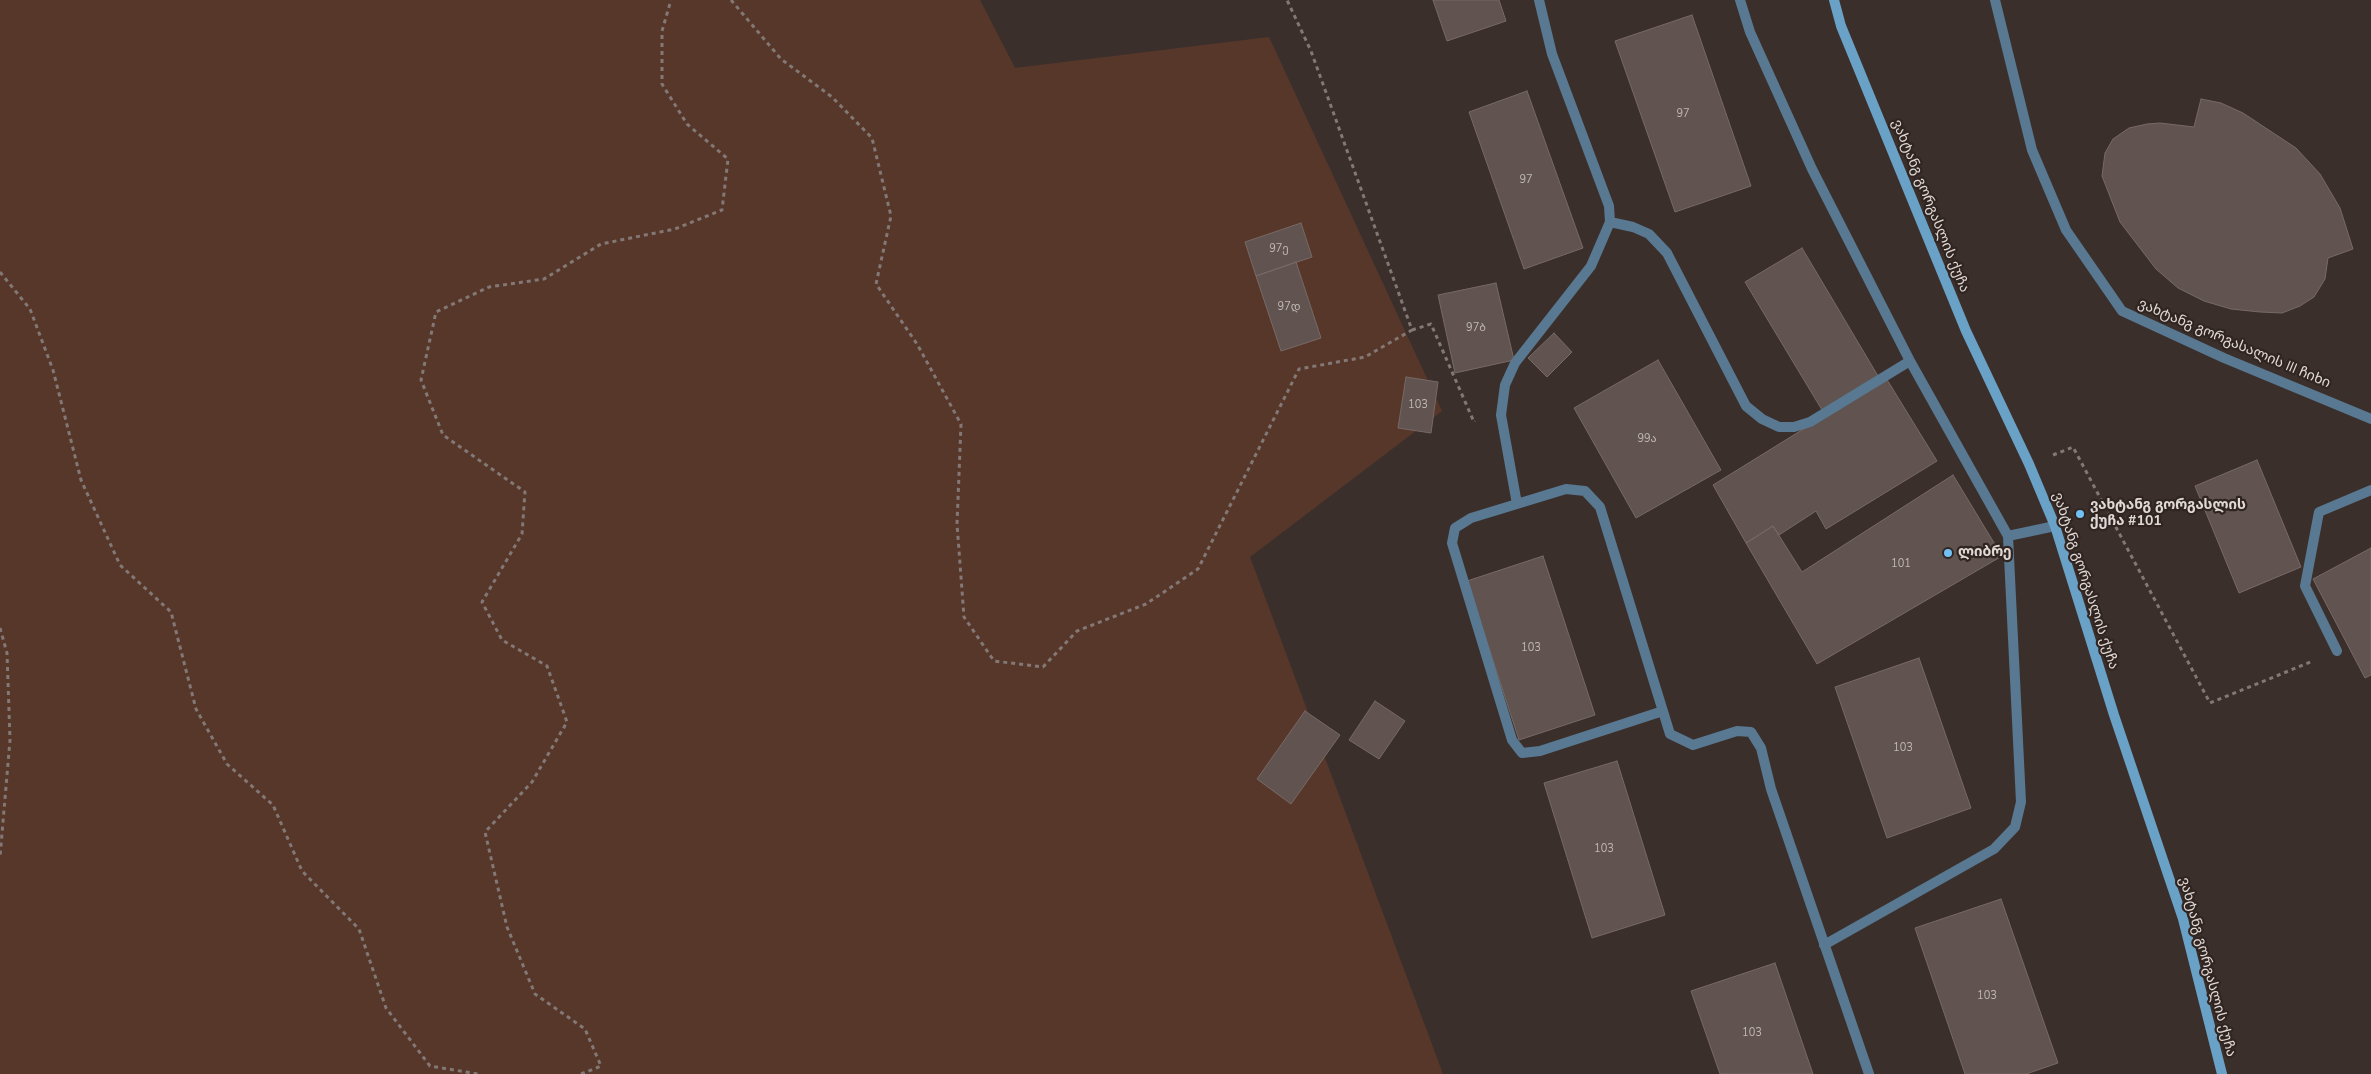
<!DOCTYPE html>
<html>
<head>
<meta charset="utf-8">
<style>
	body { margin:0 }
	canvas { display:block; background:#3b2f2b }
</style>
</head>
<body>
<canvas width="2371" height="1074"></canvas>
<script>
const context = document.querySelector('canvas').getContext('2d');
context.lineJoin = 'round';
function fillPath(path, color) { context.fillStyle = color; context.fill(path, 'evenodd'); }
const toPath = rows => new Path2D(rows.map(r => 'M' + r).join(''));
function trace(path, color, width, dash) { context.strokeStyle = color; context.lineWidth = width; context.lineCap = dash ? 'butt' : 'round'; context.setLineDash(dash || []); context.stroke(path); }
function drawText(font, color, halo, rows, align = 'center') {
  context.font = font + ' "Nunito Sans","Noto Sans Georgian",sans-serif'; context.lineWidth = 4.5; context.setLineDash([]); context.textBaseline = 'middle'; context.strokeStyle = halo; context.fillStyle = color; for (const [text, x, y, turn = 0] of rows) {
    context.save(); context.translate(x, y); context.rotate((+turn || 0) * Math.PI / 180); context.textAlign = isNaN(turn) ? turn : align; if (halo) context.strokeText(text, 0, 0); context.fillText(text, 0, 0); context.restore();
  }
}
fillPath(toPath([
	[0,0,980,0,1015,68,1269,37,1442,411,1250,557,1443,1074,0,1074]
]), '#58372b');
const building = toPath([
	[1433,0,1499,0,1506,21,1447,41,1433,0],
	[1692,15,1751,186,1675,212,1615,41,1692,15],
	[1527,91,1583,248,1524,269,1469,112,1527,91],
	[2201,99,2221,103,2243,113,2296,148,2320,174,2340,208,2353,249,2328,258,2325,279,2314,297,2300,306,2282,313,2260,312,2231,309,2204,301,2178,288,2156,269,2120,222,2102,176,2105,153,2113,139,2129,128,2147,124,2160,123,2194,127,2201,99],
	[1301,223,1312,257,1256,276,1245,242,1301,223],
	[1802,248,1878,376,1822,410,1745,282,1802,248],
	[1296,262,1321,338,1281,351,1256,276,1296,262],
	[1496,283,1514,360,1455,373,1438,295,1496,283],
	[1554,333,1572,352,1547,377,1528,358,1554,333],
	[1658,360,1721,470,1636,518,1574,408,1658,360],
	[1406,377,1438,382,1431,433,1398,428,1406,377],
	[1886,378,1937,461,1826,529,1816,511,1779,535,1773,526,1746,543,1713,485,1886,378],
	[2257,460,2301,567,2239,593,2195,486,2257,460],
	[1953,475,2002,556,1817,664,1746,543,1773,526,1802,572,1953,475],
	[2371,548,2371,675,2365,678,2313,579,2371,548],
	[1543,556,1595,715,1519,740,1467,581,1543,556],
	[1919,658,1971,808,1887,838,1835,687,1919,658],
	[1375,701,1405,721,1379,759,1349,740,1375,701],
	[1305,711,1340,735,1291,804,1257,779,1305,711],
	[1617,761,1665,915,1592,938,1544,783,1617,761],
	[2001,899,2058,1063,2026,1074,1965,1074,1915,928,2001,899],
	[1775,963,1813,1074,1720,1074,1691,991,1775,963]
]);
fillPath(building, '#615450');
trace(building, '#776965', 1);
trace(toPath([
	[731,0,781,59,832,97,872,138,891,216,876,284,917,344,961,424,957,524,964,617,994,661,1043,667,1077,631,1146,604,1198,569,1299,369,1365,357,1412,330,1311,51,1287,0],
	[0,272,30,309,53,370,81,480,120,565,171,612,196,709,227,764,273,805,302,871,359,929,386,1008,430,1066,478,1074],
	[1412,330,1431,324,1474,422,1475,421],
	[2053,455,2073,447,2210,703,2313,661],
	[0,628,7,653,10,740,0,857],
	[581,1074,601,1066,585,1029,535,994,507,927,485,832,532,782,567,722,547,666,502,640,482,602,522,534,525,492,443,435,421,380,436,312,489,287,544,279,601,244,675,229,722,210,728,159,687,124,662,84,662,31,671,0]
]), '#827875', 3, [4, 4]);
trace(toPath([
	[1740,0,1750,32,1812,169,1910,361,2008,536,2055,526],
	[1610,222,1633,227,1649,234,1667,253,1746,406,1762,419,1779,427,1794,427,1810,422,1910,361],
	[1517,504,1501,415,1505,385,1515,363,1591,266,1610,222,1609,206,1552,54,1539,0],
	[2337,651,2305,586,2319,512,2371,490],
	[1663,711,1540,751,1522,753,1512,740,1452,543,1455,528,1471,518,1566,489,1585,491,1600,507,1670,734,1693,745,1737,731,1751,732,1761,748,1771,789,1869,1074],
	[1824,945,1994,849,2015,827,2021,802,2008,536]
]), '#587991', 10);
trace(toPath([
	[1995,0,2032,150,2066,230,2122,311,2224,358,2371,419]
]), '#587991', 10);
trace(toPath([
	[1834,0,1841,26,1966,331,2029,464,2055,526,2114,715,2183,919,2222,1074]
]), '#6aa1c6', 10);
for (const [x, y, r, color] of [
	[2080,514,5,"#72c1f5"],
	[1948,553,5,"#72c1f5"]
]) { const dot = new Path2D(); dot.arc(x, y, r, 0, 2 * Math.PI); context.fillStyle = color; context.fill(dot); trace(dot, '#302521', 2); }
drawText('11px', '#c0b8b4', null, [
	["97",1683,114],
	["97",1526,180],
	["97ე",1279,249],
	["97დ",1289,307],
	["97ბ",1476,328],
	["103",1418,405],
	["99ა",1647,439],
	["101",1901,564],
	["103",1531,648],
	["103",1903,748],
	["103",1604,849],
	["103",1987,996],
	["103",1752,1033]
]);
drawText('14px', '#e0d9d6', '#302521', [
	["ვახტანგ გორგასლის ქუჩა",1930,206,68],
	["ვახტანგ გორგასალის III ჩიხი",2234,344,23],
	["ვახტანგ გორგასლის ქუჩა",2085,581,72],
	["ვახტანგ გორგასლის ქუჩა",2207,967,75]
]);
drawText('bold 14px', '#e0d9d6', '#302521', [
	["ვახტანგ გორგასლის",2090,506],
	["ქუჩა #101",2090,522],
	["ლიბრე",1958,553]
], 'left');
</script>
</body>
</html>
